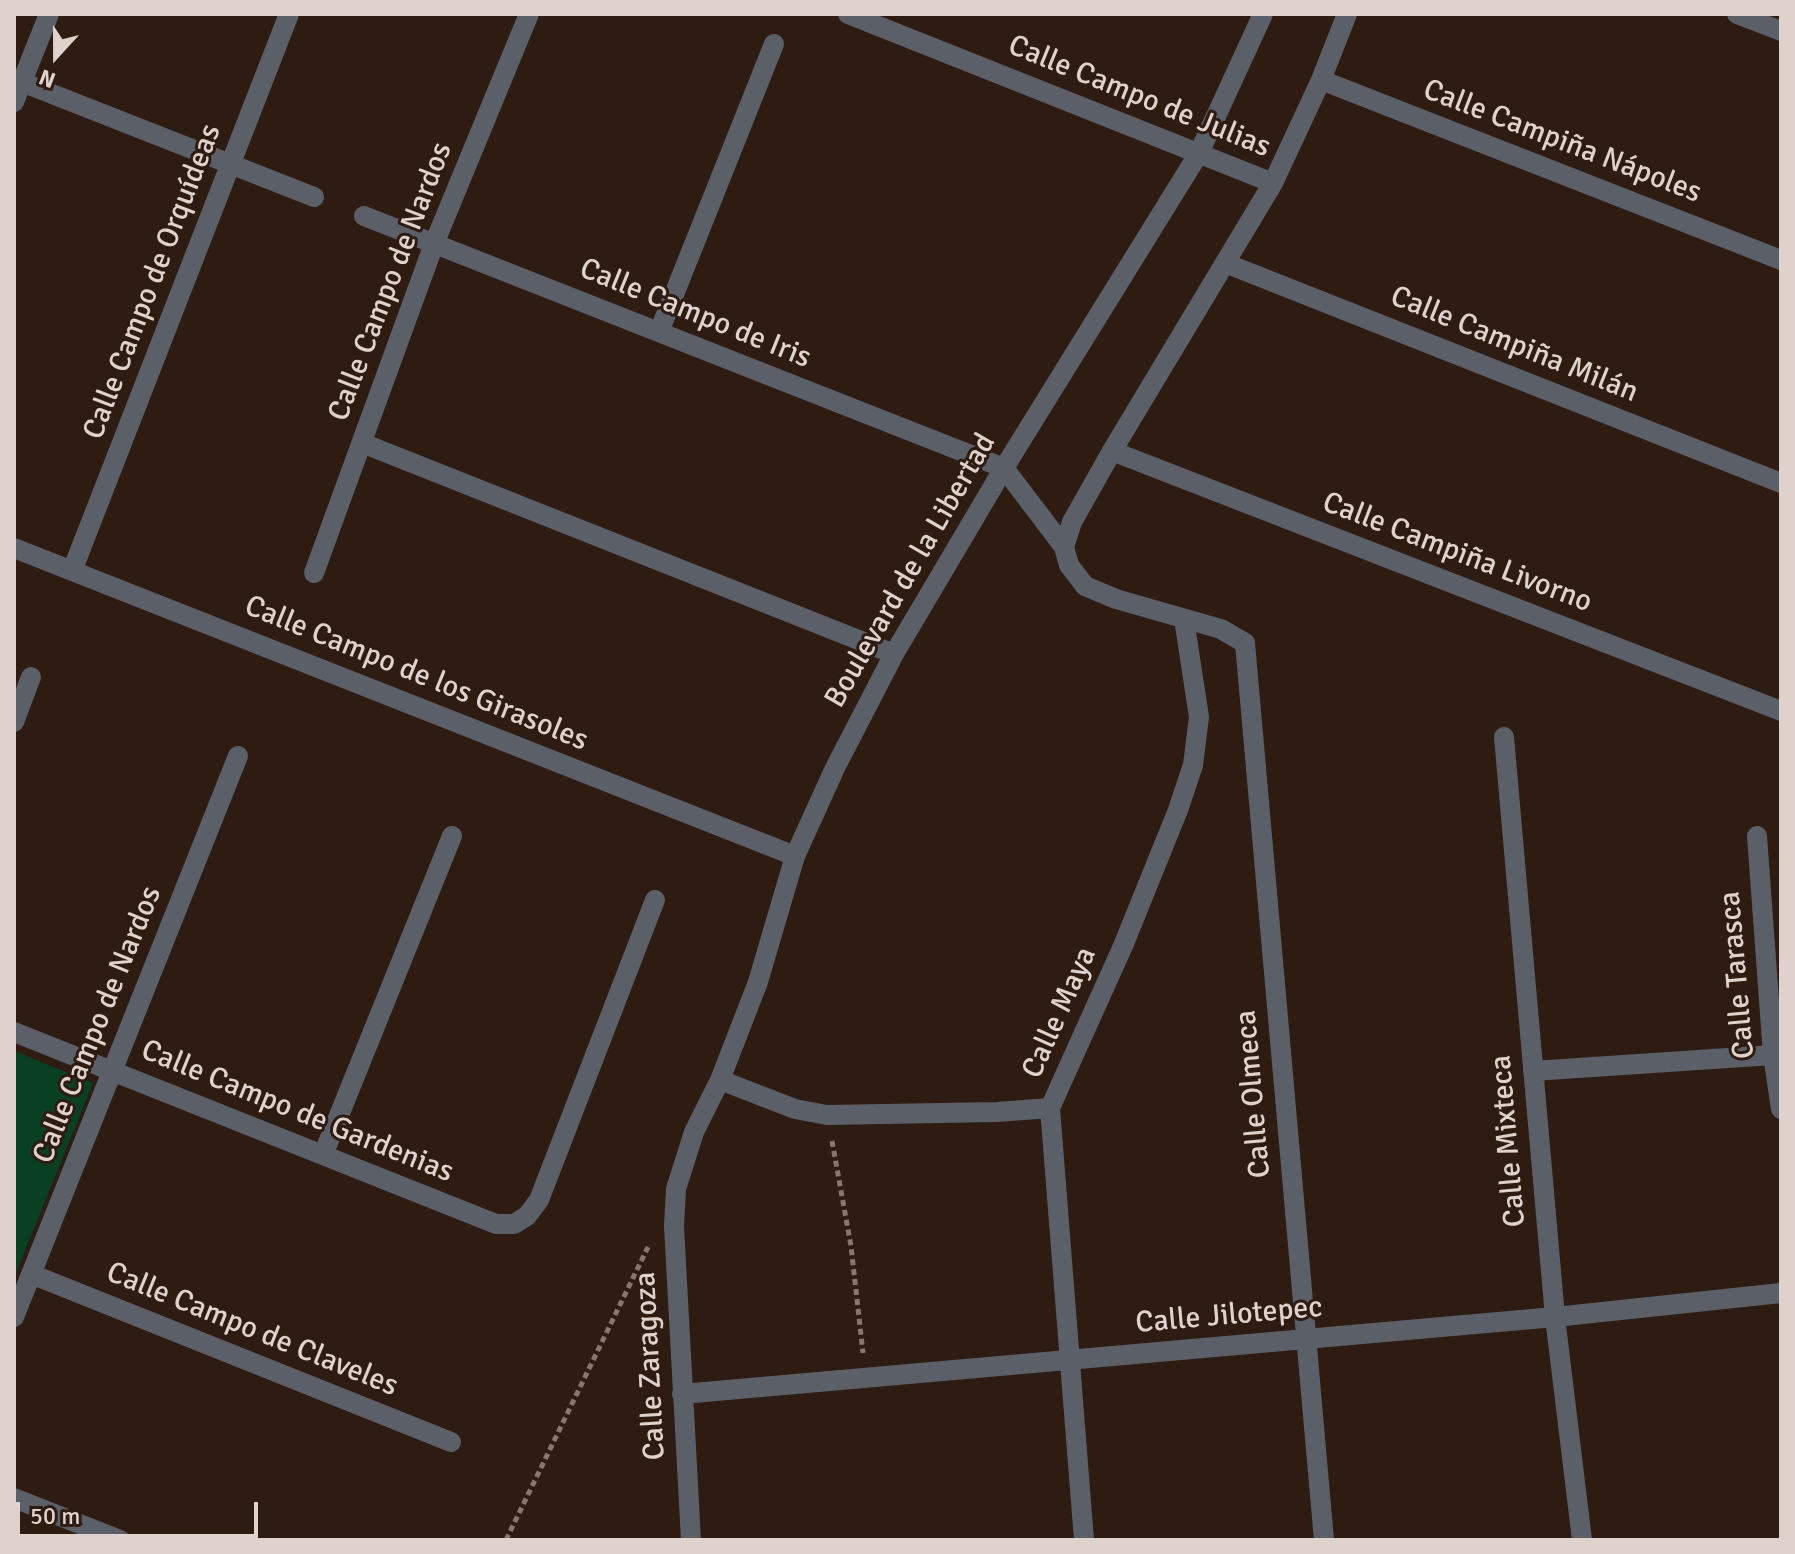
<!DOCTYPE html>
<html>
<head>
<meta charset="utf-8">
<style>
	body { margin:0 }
	#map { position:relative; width:1795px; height:1554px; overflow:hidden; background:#2e1b12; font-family:Signika,sans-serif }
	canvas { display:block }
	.frame { position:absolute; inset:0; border:16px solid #dfd2cc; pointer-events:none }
	.north { position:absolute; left:16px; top:16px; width:80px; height:80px; -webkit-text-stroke:6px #2e1b12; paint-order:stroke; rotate:201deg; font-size:22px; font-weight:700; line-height:32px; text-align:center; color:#dfd2cc }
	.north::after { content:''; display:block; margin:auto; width:28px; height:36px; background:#dfd2cc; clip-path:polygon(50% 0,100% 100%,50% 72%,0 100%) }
	.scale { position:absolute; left:16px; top:1502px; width:242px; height:36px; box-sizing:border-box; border:4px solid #dfd2cc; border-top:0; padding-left:10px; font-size:24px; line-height:28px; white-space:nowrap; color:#dfd2cc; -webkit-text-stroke:6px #2e1b12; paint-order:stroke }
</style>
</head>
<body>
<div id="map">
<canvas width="1795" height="1554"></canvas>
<div class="frame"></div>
<div class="north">N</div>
<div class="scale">50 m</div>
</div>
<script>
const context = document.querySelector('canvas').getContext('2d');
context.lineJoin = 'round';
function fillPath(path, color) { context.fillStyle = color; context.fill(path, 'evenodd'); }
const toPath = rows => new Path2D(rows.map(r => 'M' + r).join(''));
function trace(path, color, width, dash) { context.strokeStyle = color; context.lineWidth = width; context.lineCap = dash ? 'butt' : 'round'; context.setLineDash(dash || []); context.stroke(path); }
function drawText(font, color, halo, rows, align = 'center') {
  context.font = font + ' Signika,sans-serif'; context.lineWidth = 6; context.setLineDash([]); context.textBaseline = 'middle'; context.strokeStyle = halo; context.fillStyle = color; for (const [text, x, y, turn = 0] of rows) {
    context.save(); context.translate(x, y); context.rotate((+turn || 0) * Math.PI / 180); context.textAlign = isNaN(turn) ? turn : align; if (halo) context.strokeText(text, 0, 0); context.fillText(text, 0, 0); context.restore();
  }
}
fillPath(toPath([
	[14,1051,93,1083,14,1278]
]), '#094024');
trace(toPath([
	[832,1141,851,1246,863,1353],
	[506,1540,648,1247]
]), '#87776f', 5, [6, 4]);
trace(toPath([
	[848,14,1273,183],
	[1737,14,1781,31],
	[14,79,314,197],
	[1321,80,1781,260],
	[14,102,49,14],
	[364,216,1004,468,1064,547],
	[1225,263,1781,483],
	[659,332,774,44],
	[362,443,894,654],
	[1112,451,1781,711],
	[14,548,795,856],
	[72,571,289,14],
	[314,573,434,244,529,14],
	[14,722,31,677],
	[1504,737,1555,1317,1582,1540],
	[1757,836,1773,1055,1781,1109],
	[14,1032,496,1224,514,1224,527,1216,539,1200,655,900],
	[1533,1071,1773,1055],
	[720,1080,795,1109,827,1115,997,1112,1050,1108],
	[323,1155,452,836],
	[31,1274,451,1442],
	[14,1317,238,756],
	[682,1394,1555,1317,1781,1293],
	[14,1498,120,1540],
	[691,1540,674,1226,676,1189,694,1132,720,1080,758,982,795,856,835,768,894,654,1004,468,1199,153,1263,14],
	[1084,1540,1050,1108,1123,946,1178,810,1193,765,1199,717,1184,619],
	[1324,1540,1245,643,1221,629,1116,599,1085,586,1069,565,1064,547,1072,522,1112,451,1273,183,1321,80,1347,14]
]), '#5a5f68', 20);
drawText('30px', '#dfd2cc', '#2e1b12', [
	["Calle Campo de Julias",1139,97,22],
	["Calle Campiña Nápoles",1562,142,21],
	["Calle Campo de Orquídeas",153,282,-69],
	["Calle Campo de Nardos",391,282,-69],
	["Calle Campo de Iris",695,314,22],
	["Calle Campiña Milán",1514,345,22],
	["Calle Campiña Livorno",1457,553,21],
	["Boulevard de la Libertad",911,571,-60],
	["Calle Campo de los Girasoles",416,674,22],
	["Calle Tarasca",1738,975,-95],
	["Calle Maya",1060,1013,-66],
	["Calle Campo de Nardos",98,1025,-68],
	["Calle Olmeca",1254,1094,-95],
	["Calle Campo de Gardenias",297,1112,22],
	["Calle Mixteca",1509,1141,-95],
	["Calle Jilotepec",1229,1316,-5],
	["Calle Campo de Claveles",252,1330,22],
	["Calle Zaragoza",651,1366,-93]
]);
</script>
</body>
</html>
